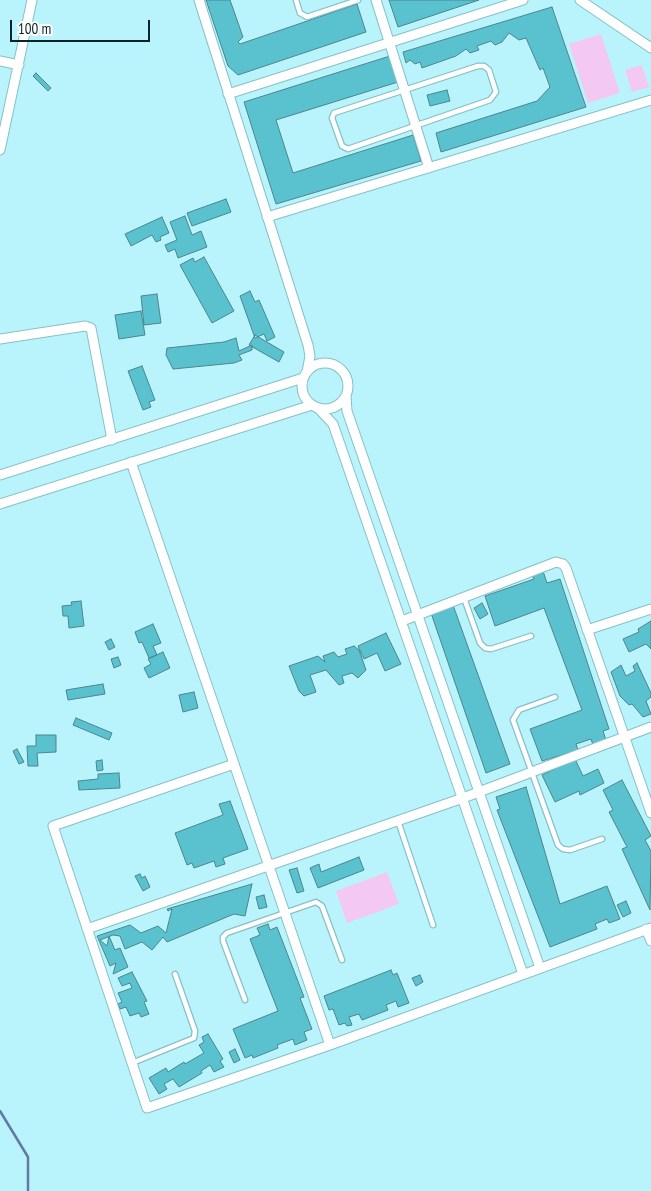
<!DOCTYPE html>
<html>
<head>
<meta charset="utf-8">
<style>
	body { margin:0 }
	#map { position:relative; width:651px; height:1191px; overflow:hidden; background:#b9f4fc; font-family:"PT Sans Narrow",sans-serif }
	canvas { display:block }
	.scale { position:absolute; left:10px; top:20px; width:140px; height:22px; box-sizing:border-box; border:2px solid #0b2326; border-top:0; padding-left:6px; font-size:15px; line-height:18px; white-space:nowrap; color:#0b2326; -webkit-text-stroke:4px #fff; paint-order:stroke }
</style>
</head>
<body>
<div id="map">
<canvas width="651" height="1191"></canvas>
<div class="scale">100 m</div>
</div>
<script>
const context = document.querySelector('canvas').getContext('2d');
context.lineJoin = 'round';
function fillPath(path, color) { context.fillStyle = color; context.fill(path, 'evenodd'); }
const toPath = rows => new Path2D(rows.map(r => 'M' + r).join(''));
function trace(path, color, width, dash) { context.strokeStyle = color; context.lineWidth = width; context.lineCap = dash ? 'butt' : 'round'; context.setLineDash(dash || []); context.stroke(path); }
fillPath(toPath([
	[601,34,620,93,588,103,569,44],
	[642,65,649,87,632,92,625,70],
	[387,872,399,904,347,923,336,891]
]), '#f3c9f2');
trace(toPath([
	[0,1111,28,1157,28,1191]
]), '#6079a5', 2.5);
const building = toPath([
	[206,0,230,0,243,37,238,42,240,44,357,4,366,32,238,75,228,66,206,0],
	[389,0,479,0,398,27,389,0],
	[552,7,586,107,441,152,436,133,537,101,550,87,543,68,540,70,526,38,519,40,509,33,502,42,495,45,491,41,477,46,479,50,470,53,466,49,456,56,422,68,420,62,415,64,410,60,406,63,403,52,552,7],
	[390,56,398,82,276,120,293,173,413,135,421,161,276,204,244,102,390,56],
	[36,73,51,88,48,91,33,76,36,73],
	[447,90,450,101,430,106,427,95,447,90],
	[226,199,231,212,192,226,187,213,226,199],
	[185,216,192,235,201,231,207,247,178,258,175,249,168,252,165,245,177,240,170,222,185,216],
	[162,217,169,233,160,237,161,240,156,242,152,235,131,246,125,234,162,217],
	[204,257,234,311,212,323,180,265,193,258,195,262,204,257],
	[250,291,255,302,259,300,275,337,267,341,264,334,255,338,240,296,250,291],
	[157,294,161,323,144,325,141,296,157,294],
	[141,311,145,335,119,339,115,315,141,311],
	[255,335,284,352,279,362,249,345,255,335],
	[236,338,239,351,252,345,252,350,239,355,242,360,234,363,173,369,166,355,167,348,224,342,236,338],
	[142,366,155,400,149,402,151,407,143,410,128,371,142,366],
	[543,571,547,583,560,579,609,729,603,731,606,740,593,745,591,739,576,744,578,750,542,761,530,729,582,710,544,608,495,626,485,596,534,579,532,575,543,571],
	[81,601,84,626,69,628,68,616,63,616,62,606,72,605,71,602,81,601],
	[482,603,488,614,480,619,474,608,482,603],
	[453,605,510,764,486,773,431,613,453,605],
	[651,621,651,649,646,644,629,652,623,639,639,632,638,629,651,621],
	[153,624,161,643,153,646,157,655,149,658,142,642,139,643,135,632,153,624],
	[386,633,401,664,385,671,377,653,364,659,358,646,386,633],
	[111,639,115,647,109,650,105,642,111,639],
	[354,646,359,650,366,670,358,678,352,673,342,676,344,683,339,685,326,670,310,675,316,692,304,696,299,691,289,666,318,656,325,662,323,656,334,652,338,657,347,654,345,649,354,646],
	[163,652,170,668,149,678,144,668,151,664,148,659,163,652],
	[118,657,121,665,114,668,111,659,118,657],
	[637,663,651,693,651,697,646,701,651,714,643,717,632,704,629,705,620,696,611,672,621,665,626,676,635,671,633,666,637,663],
	[103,684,105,694,68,700,66,690,103,684],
	[194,692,198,708,183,712,179,695,194,692],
	[76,718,112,733,109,740,73,725,76,718],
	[36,735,56,735,56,752,37,753,38,766,28,766,27,746,36,746,36,735],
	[17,749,24,762,19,764,13,751,17,749],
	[575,759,583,776,598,769,604,783,580,795,579,791,555,802,542,775,575,759],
	[102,760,103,770,97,771,96,761,102,760],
	[119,773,120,788,79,790,78,781,98,779,98,774,119,773],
	[622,780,651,836,645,840,651,851,650,910,622,849,627,847,609,812,613,810,603,790,622,780],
	[526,787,560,904,607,886,620,919,609,923,607,919,595,924,597,929,550,947,497,810,500,809,496,797,526,787],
	[230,801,248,849,223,858,225,864,216,867,214,861,194,868,192,863,187,865,175,833,223,815,219,804,230,801],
	[359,857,364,870,318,888,310,868,319,864,321,872,359,857],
	[297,868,304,891,297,893,289,870,297,868],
	[140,874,142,878,145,876,150,887,143,891,135,876,140,874],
	[252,884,245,916,234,914,167,942,163,937,152,950,142,942,125,949,120,936,113,935,100,940,107,946,109,936,115,950,120,948,128,967,113,974,116,963,110,966,97,936,130,925,141,933,158,926,166,933,172,909,168,911,167,909,252,884],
	[264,895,267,907,259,909,256,897,264,895],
	[626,901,631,913,623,917,617,905,626,901],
	[268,924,270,930,277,927,304,997,300,998,312,1029,304,1032,307,1040,295,1045,293,1039,277,1045,278,1048,253,1058,252,1055,245,1058,233,1029,278,1011,250,939,260,935,257,928,268,924],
	[391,970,393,975,397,973,409,1003,398,1007,396,1001,386,1005,388,1010,362,1020,359,1014,349,1017,352,1025,347,1026,345,1023,339,1025,333,1009,329,1010,324,996,391,970],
	[132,972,147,1001,144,1002,149,1014,141,1017,139,1013,130,1016,126,1007,120,1009,118,1004,122,1002,118,993,132,988,130,983,122,986,118,978,132,972],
	[420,975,423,982,416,986,412,978,420,975],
	[208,1034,223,1059,220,1061,224,1067,214,1072,210,1065,201,1071,202,1073,179,1087,173,1079,164,1084,167,1089,159,1094,149,1078,166,1068,168,1072,184,1062,185,1064,204,1053,199,1045,204,1042,202,1037,208,1034],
	[235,1049,240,1060,234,1063,229,1052,235,1049]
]);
fillPath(building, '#5ac1ce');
trace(building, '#4d858c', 1);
const lane = toPath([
	[296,0,300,13,307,17,358,0],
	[478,66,484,66,489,70,496,92,490,100,348,149,342,146,332,118,334,113,478,66],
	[464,598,480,643,485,648,491,649,531,636],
	[555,697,519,710,513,720,558,845,563,849,570,850,602,839],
	[398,821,433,925],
	[245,1000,223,941,223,937,227,933,316,902,322,906,342,960],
	[132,1063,194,1038,195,1031,175,974]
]);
const street = toPath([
	[199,0,308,345,310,356,307,372],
	[376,0,429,168],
	[580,0,651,48],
	[0,61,19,65],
	[228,94,523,0],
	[0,150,32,0],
	[267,217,651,100],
	[0,339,85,326,91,328,112,440],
	'302 386a23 23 0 1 1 46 0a23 23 0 1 1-46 0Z',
	[346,396,347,411,540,968],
	[319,409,333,424,523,974],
	[131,462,330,1045],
	[0,475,303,378],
	[0,504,312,405],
	[402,621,556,562,563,564,566,568,651,813],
	[587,630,651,609],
	[234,764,53,826,147,1108,330,1045,651,928],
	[87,929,463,798,651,727],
	[646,929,651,941]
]);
trace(lane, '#86c0c8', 7);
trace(street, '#86c0c8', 11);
trace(lane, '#fff', 4.5);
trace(street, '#fff', 9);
</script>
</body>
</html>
